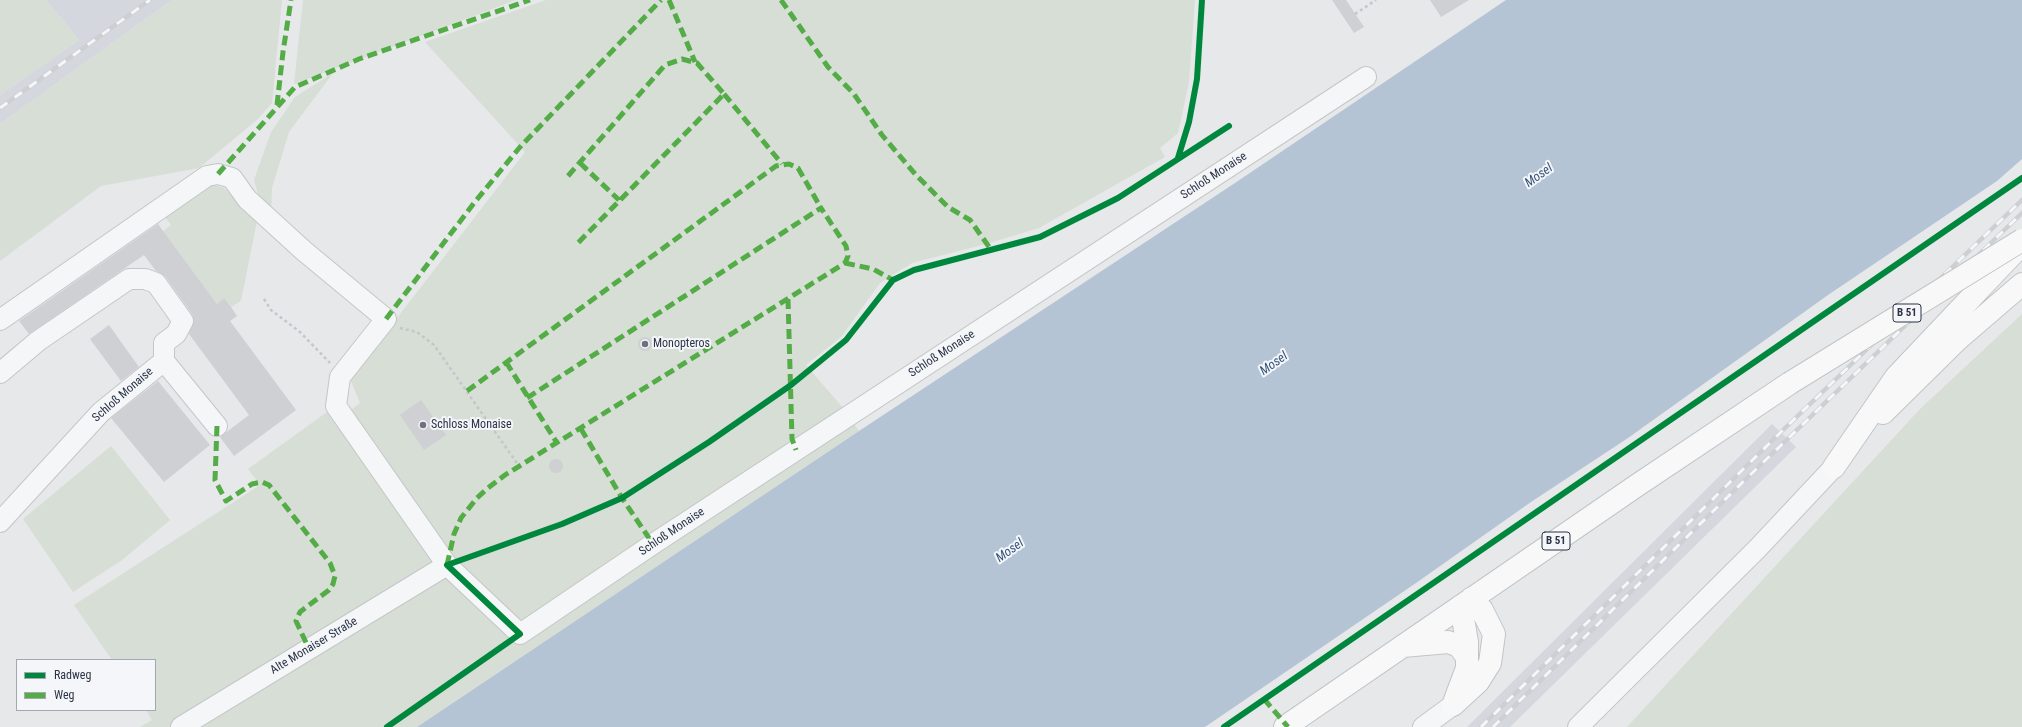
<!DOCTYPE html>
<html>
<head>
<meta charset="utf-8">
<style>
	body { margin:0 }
	#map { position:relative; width:2022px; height:727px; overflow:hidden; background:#e6e8ea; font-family:"Roboto Condensed",sans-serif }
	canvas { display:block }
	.legend { position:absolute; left:16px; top:659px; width:140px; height:52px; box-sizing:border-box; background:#f4f6f9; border:1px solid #a4a8b1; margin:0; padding:5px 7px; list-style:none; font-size:12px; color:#2b3445 }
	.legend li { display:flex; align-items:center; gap:8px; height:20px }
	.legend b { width:20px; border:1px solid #a4a8b1 }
</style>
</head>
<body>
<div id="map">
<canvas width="2022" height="727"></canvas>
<ul class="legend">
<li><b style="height:5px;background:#00873e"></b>Radweg</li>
<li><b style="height:5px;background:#54ac47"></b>Weg</li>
</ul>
</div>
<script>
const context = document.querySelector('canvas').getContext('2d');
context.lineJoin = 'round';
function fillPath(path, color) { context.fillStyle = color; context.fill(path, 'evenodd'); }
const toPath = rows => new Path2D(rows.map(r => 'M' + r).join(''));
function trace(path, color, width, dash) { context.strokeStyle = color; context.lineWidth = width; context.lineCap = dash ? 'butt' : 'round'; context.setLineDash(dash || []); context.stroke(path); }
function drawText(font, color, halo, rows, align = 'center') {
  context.font = font + ' "Roboto Condensed",sans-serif'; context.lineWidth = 4; context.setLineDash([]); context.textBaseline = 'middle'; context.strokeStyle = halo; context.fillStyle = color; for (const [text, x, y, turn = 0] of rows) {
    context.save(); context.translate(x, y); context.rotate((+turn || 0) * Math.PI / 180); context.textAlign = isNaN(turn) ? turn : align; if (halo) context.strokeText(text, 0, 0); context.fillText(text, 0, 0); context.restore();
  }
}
fillPath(toPath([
	[46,0,172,0,0,124,0,95,79,40],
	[1772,424,1796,447,1510,727,1467,727]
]), '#d4d7dd');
fillPath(toPath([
	[0,0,46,0,79,40,0,95],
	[172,0,282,0,272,103,258,119,199,168,101,186,0,261,0,124],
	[303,0,516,0,294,84],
	[546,0,1195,0,1189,82,1178,133,1160,148,1165,157,1039,228,986,244,912,263,880,283,841,337,806,365,844,409,859,431,417,727,140,727,152,720,146,710,155,710,155,660,112,660,74,605,260,485,248,469,327,412,429,555,348,412,360,403,350,379,525,152,425,42],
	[333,73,289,132,272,188,271,211,260,201,254,180,271,132,295,97],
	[211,184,224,188,257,221,241,301,231,307,224,298,217,304,163,231,171,225,163,214],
	[2022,314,2022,727,1627,727,1920,409],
	[111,446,170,520,122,560,73,592,23,519]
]), '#d6ded6');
fillPath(toPath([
	[1506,0,2022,0,2022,159,1997,181,1828,295,1628,438,1531,502,1416,583,1205,727,417,727,859,431,1235,183]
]), '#b4c4d5');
fillPath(toPath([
	[1332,0,1346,0,1364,27,1354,33],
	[1430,0,1469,0,1441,17],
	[158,224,217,304,224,298,231,307,237,316,230,321,296,410,234,456,220,437,249,415,189,334,194,321,192,314,165,276,156,271,144,255,29,334,19,321],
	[109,325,139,367,121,381,90,339],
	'638 344a7 7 0 1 1 14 0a7 7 0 1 1-14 0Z',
	[158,381,210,445,164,482,111,418],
	[421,400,446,435,424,450,400,415],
	'549 466a7 7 0 1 1 14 0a7 7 0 1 1-14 0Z'
]), '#ced0d3');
const minor = toPath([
	[0,320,207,176,218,174,232,178,247,199,304,251,386,319,340,377,336,406,447,565,520,634,653,544,1366,77],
	[0,373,38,341,129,279,145,279,156,283,183,321,176,334,164,343,164,361],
	[0,522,101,412,164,361,217,426],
	[181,727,447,565],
	[1423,727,1453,705],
	[1578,727,1757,549,1834,467]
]);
const major = toPath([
	[1883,413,1957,340,2022,284],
	[1834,467,1896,377,2020,246],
	[1403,646,1448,642,1459,646,1467,657],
	[1455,700,1467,668,1467,642,1461,606],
	[1453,705,1478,682,1490,663,1494,634,1482,610,1472,598],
	[1285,727,1639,484,1790,383]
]);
trace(minor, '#c4c6c8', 22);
trace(major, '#c2c5c8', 24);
trace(toPath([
	[1355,14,1376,0],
	[264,299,271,310,300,332,330,363],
	[400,328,417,332,434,345,519,466]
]), '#c5c6ca', 2.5, [3, 3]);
trace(minor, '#f5f6f7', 20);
trace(major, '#f8f8f8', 22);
const rail = toPath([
	[0,108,150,0],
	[1481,727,1782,431,2022,200],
	[1493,727,1746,479,2022,213]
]);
trace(rail, '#cecfd2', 4.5);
trace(rail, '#f4f6f9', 3, [9]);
const majorBridge = toPath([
	[1790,383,2022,240]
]);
trace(majorBridge, '#c2c5c8', 24, []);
trace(majorBridge, '#f8f8f8', 22);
trace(toPath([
	[669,0,695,62],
	[781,0,828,67,854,94,882,135,916,175,948,207,970,220,992,251],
	[724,94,782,164],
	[277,105,283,52,291,0],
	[580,163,619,200],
	[218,174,295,87,359,59,530,0],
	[568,176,665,65,682,59,697,63,724,94,575,246],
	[845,263,873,269,893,280],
	[788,299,792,439,796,450],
	[386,319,474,203,520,147,661,0],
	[506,362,557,443],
	[467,391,776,166,789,164,798,168,821,208],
	[217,426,215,480,226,501,252,484,262,482,269,485,330,563,335,576,333,584,329,590,300,612,296,621,309,649],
	[581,429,622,498,653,544],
	[447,565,454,534,461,518,477,498,488,488,505,475,845,263,848,256,846,246,821,208,527,398],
	[1264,699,1288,727]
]), '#54ac47', 5, [10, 5]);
trace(toPath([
	[1178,158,1189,122,1197,79,1202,0],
	[387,727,520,634,447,565,562,524,622,498,709,442,791,385,846,340,893,280,914,270,1040,237,1118,198,1229,126],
	[1224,727,2022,178]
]), '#00873e', 6);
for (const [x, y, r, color] of [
	[645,344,4,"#6c737f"],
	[423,425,4,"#6c737f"]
]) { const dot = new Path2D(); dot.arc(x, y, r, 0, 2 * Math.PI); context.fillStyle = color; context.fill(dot); trace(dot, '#f4f6f9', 1.5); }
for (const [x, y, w] of [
	[1907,313,28],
	[1556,541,28]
]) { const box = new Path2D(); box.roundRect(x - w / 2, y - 9, w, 18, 3); context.fillStyle = '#f4f6f9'; context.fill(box); trace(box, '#2b3445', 1); }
drawText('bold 11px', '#2b3445', null, [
	["B 51",1907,313],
	["B 51",1556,541]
]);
drawText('12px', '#2b3445', '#f4f6f9', [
	["Schloß Monaise",1214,176,-33],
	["Schloß Monaise",942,354,-33],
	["Schloß Monaise",123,395,-41],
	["Schloß Monaise",672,532,-34],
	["Alte Monaiser Straße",314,646,-31]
]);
drawText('12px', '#2b3445', '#f4f6f9', [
	["Monopteros",653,344],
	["Schloss Monaise",431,425]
], 'left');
drawText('italic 13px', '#34527a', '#f4f6f9', [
	["Mosel",1539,176,-35],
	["Mosel",1274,364,-35],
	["Mosel",1010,551,-35]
]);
</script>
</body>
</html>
